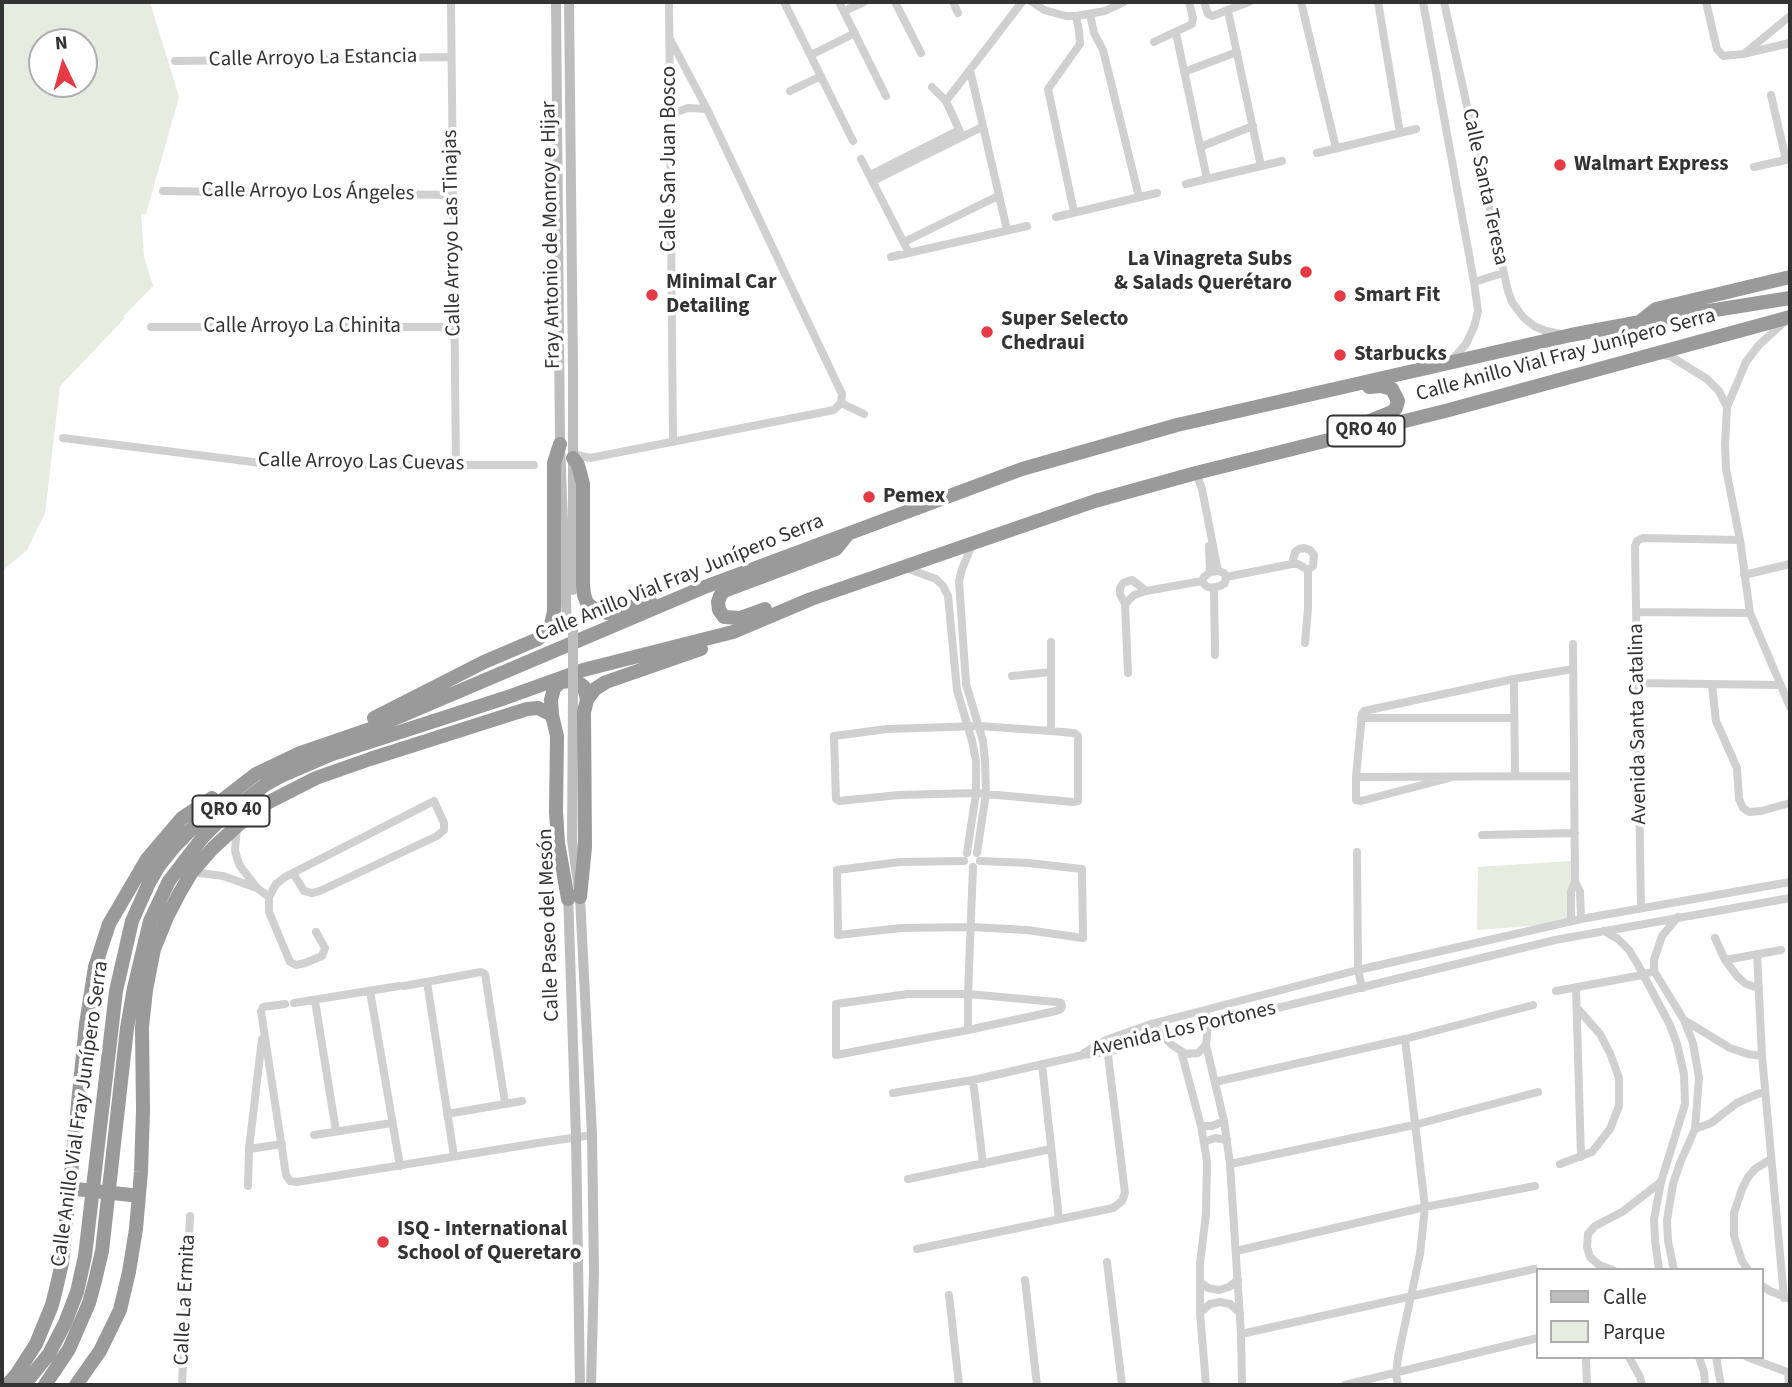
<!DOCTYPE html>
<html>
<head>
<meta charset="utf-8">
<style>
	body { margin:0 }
	#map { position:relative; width:1792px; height:1387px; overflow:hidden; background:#fff; font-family:"Source Sans 3",sans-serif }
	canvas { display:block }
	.frame { position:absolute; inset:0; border:4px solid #333; pointer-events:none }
	.legend { position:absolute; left:1536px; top:1268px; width:228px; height:91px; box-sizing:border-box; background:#fff; border:2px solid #adadad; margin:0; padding:9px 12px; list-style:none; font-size:21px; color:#333 }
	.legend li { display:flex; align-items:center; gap:14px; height:35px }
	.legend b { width:35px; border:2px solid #adadad }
	.north { position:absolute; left:28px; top:28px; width:70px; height:70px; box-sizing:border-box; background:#fff; border:2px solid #adadad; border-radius:50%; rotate:355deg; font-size:19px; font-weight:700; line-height:28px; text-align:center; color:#333 }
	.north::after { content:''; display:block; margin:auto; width:24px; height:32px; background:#e63946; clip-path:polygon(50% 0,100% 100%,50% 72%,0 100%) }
</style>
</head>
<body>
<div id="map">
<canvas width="1792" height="1387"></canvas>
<div class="frame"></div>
<ul class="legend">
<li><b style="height:9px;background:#bdbdbd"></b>Calle</li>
<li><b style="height:19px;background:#e6ecdf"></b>Parque</li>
</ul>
<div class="north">N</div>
</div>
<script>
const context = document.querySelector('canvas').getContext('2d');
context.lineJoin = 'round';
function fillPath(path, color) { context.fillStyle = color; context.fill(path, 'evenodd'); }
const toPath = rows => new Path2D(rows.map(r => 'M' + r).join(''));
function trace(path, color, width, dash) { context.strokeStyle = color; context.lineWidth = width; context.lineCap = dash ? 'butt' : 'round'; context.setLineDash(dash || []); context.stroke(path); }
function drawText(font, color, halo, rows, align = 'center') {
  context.font = font + ' "Source Sans 3",sans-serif'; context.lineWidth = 7; context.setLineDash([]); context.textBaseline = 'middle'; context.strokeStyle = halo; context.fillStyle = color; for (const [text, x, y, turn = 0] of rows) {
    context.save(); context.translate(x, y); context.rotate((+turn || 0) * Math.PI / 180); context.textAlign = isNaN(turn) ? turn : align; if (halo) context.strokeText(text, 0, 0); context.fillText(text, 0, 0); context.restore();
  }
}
fillPath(toPath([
	[2,2,150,2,179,97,146,214,141,214,144,256,153,286,123,317,125,318,60,386,45,513,27,550,2,571],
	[84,42,84,84,42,84,42,42],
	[1571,861,1570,923,1477,930,1478,867]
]), '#e6ecdf');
trace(toPath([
	[451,2,456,465],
	[669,2,673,442],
	[784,2,853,141],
	[839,2,886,96],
	[895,2,921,53],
	[953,2,958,13],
	[1032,2,1044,10,1066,16,1076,16,1105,11,1124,2],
	[1204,2,1208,14,1212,16,1249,2],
	[1301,2,1336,148],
	[1378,2,1400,133],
	[1423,2,1474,282,1478,311,1474,327,1466,344,1451,361],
	[1444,2,1508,291,1512,302,1523,317,1534,326,1546,331,1561,334],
	[1706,2,1717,49,1723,56,1743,54,1790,43],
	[844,11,864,2],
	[1228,11,1261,166],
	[1090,14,1094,33,1103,50,1139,197],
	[1176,33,1207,179],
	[670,39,707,109,842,394,841,403],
	[1154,42,1192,24,1193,18,1189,2],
	[1745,53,1790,16],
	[811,55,855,33],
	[175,61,451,57],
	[970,70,1007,230],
	[1184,72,1237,52],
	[932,87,946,101,961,134],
	[790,91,821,76],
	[1771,95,1786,160],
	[946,101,1022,2],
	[670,119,677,112,688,108,707,109],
	[1200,147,1253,126],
	[1317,153,1416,129],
	[861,159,909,253],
	[1754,167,1790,159],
	[870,175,959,130],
	[873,181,982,127],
	[1186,184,1282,161],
	[163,191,453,195],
	[1074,212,1048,89,1080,44,1079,31,1076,16],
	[1056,217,1157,193],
	[904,242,998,196],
	[891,257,1027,226],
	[1474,282,1503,273],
	[1783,323,1758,346,1746,362,1727,407,1725,444,1726,469,1740,540,1750,613,1790,707],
	[151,327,454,327],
	[1660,355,1670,356,1707,379,1719,391,1727,407],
	[841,403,864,414],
	[63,438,277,465,534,465],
	[573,454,590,458,834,410,841,403],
	[1196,473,1202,489,1218,571,1224,573,1226,577,1225,583,1220,586,1211,588,1206,586,1202,581,1204,577,1210,572,1218,571],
	[972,545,962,569,959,581,966,684,983,741,985,761,986,793,977,853],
	[1209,546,1210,572],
	[1292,564,1295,552,1299,549,1304,548,1310,550,1314,555,1313,566,1308,570,1308,608,1305,643],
	[906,568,936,579,943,586,948,596,957,690,972,741,976,761,976,793,967,853],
	[1744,575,1790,564],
	[1226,577,1292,564,1298,564,1308,570],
	[1214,588,1215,655],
	[1125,604,1134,595,1146,591,1202,581],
	[1637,612,1750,613],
	[1051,642,1051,731],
	[1128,673,1125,604,1120,594,1120,588,1123,583,1132,580,1146,591],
	[1012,676,1051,672],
	[1514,679,1515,776],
	[1638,683,1780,685],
	[1712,685,1716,721,1737,768,1739,799,1743,808,1749,812,1761,811,1790,803],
	[1361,718,1514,718],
	[979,726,1051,731,1074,733,1078,736,1078,801,1073,802,976,793,899,795,839,801,836,799,834,736,887,729,979,726],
	[1356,777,1574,776],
	[1453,777,1361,801,1356,800,1356,777,1362,714,1364,711,1514,679,1573,669],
	[237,828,235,850,237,858,240,866,257,888,269,897],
	[1482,835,1575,833],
	[1357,852,1358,970,1362,988],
	[964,861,900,862,837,870,838,935,901,928,971,927,1027,930,1083,938,1082,869,1028,863,980,861],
	[192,872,223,876,257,888],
	[293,873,304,891,312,893,320,891,437,836,444,830,444,823,434,801,285,877,276,884,269,897,269,912,290,962,296,965,305,963,322,956,325,948,316,932],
	[1575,882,1580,891,1581,919],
	[1641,908,1635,546,1637,541,1643,538,1740,540],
	[1571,921,1571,891,1575,882,1573,644],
	[1604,931,1618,939,1629,950,1637,963,1670,1025,1677,1044,1684,1074,1685,1104,1661,1182,1654,1219,1655,1240,1659,1270],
	[1715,938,1725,960,1737,976,1746,984,1759,988],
	[1757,954,1762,1056,1784,1298],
	[1725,960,1781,950],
	[427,982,454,1156],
	[404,986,481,972,485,974,505,1103],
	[1576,988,1581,1157],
	[370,991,400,1166],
	[1556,991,1642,975,1654,971],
	[908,994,968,994,1056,1002,1061,1003,1062,1006,1061,1009,1056,1011,968,1030,836,1055,836,1004,908,994],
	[315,1001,336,1131],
	[294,1003,399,986],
	[285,1004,263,1007,261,1011,286,1175,290,1181,297,1182,538,1143,592,1135],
	[1205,1010,1208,1025,1206,1045,1224,1121,1230,1164,1241,1334,1242,1385],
	[1684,1020,1730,1048,1748,1054,1762,1056],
	[1151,1024,1172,1045,1186,1054,1198,1053,1206,1045],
	[968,1030,968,994,973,867],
	[1181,1051,1201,1126,1207,1161,1206,1214,1200,1263,1200,1313,1206,1385],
	[1084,1053,1106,1040,1151,1024,1358,970,1581,919,1790,882],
	[1042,1064,1059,1219],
	[973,1080,983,1164],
	[1215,1082,1405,1039,1533,1005],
	[893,1093,973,1080,1083,1055,1108,1052,1208,1025,1555,940,1790,898],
	[447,1114,522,1101],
	[1201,1126,1212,1126,1224,1121],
	[1695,1129,1711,1123,1737,1103,1757,1094,1765,1092],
	[314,1135,392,1123],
	[1204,1142,1215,1138,1227,1140],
	[249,1149,282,1144],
	[1230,1164,1414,1125,1538,1092],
	[1560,1164,1592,1152,1610,1129,1619,1106,1619,1078,1610,1053,1600,1034,1577,1008],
	[908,1179,1051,1149],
	[248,1186,249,1149,262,1039],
	[917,1249,1113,1208,1122,1201,1125,1193,1107,1047],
	[1236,1251,1425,1207,1535,1186],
	[1107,1262,1122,1385],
	[1613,1270,1599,1265,1590,1257,1587,1247,1588,1234,1595,1226,1622,1212,1661,1182],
	[1674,1270,1668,1241,1667,1220,1673,1184,1680,1163,1695,1129,1699,1078,1693,1043,1684,1020,1654,971,1654,960,1662,936,1678,917],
	[1748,1270,1742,1261,1734,1236,1734,1213,1742,1189,1748,1177,1755,1169,1771,1159],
	[1025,1280,1037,1385],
	[1200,1282,1208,1288,1219,1290,1229,1287,1238,1280],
	[1762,1286,1770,1291,1790,1299],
	[949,1295,959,1385],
	[1200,1313,1210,1304,1220,1302,1230,1304,1240,1313],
	[1241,1334,1534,1269],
	[1586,1357,1587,1385],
	[1629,1357,1640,1377,1642,1385],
	[1699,1357,1704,1372,1705,1385],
	[1716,1357,1721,1385],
	[1747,1357,1790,1373],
	[1788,1373,1789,1385],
	[182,1385,190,1216],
	[1345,1385,1538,1338],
	[1398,1385,1396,1374,1398,1357,1420,1254,1425,1207,1405,1039]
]), '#d0d0d0', 8);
trace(toPath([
	[556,2,560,444,567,627],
	[569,2,573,372,573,590],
	[573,697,572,840,580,897,592,1135,594,1272,591,1385],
	[568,892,576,1137,580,1385]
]), '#bdbdbd', 10);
trace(toPath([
	[1642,320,1656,309,1790,277],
	[1367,422,1392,412,1396,408,1398,401,1392,389,1381,386,1369,387],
	[573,458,578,465,583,484,583,584,584,595,587,603,595,610,607,613,617,612,650,601],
	[765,609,740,618,724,617,719,610,718,602,720,596,724,591,836,549,848,534],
	[552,715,551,700,554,688,561,682,570,681,579,683,584,687,587,700],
	[374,718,484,662,538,639,546,632,551,625,554,611,554,463,560,444],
	[580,897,585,847,584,712,587,700,595,689,606,682,701,649],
	[7,1385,16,1375,36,1344,52,1305,57,1285,62,1263,86,1024,95,967,109,924,147,859,182,818,212,798],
	[24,1385,49,1354,65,1323,77,1292,85,1256,116,991,132,921,149,883,159,866,175,846,212,808,256,774,300,753,370,729,702,588,1022,469,1177,425,1571,335,1640,322,1790,298],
	[45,1385,69,1349,89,1303,95,1281,102,1251,127,1028,134,988,150,921,169,881,203,837,222,818,265,785,283,775,332,754,505,698,583,670,733,632,811,599,1095,501,1196,473,1449,410,1790,317],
	[76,1385,100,1351,120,1310,129,1272,136,1229,141,1172,143,1110,142,1027,146,990,154,949,167,917,180,892,192,872,213,848,238,825,265,804,316,778,370,759,527,709,538,708,552,715,557,736,556,812,558,843,568,899]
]), '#9a9a9a', 14);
trace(toPath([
	[573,627,573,697]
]), '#bdbdbd', 10);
trace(toPath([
	[76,1189,131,1195]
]), '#9a9a9a', 14);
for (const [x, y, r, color] of [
	[1560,165,7,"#e63946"],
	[1306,272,7,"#e63946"],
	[652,295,7,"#e63946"],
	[1340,296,7,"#e63946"],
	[987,332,7,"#e63946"],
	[1340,355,7,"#e63946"],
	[869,497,7,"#e63946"],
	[383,1242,7,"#e63946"]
]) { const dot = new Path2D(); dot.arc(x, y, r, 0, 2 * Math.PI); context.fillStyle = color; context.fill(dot); trace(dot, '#fff', 2.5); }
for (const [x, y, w] of [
	[1366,431,77],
	[231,811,77]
]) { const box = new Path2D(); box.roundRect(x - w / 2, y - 15.5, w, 31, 5); context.fillStyle = '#fff'; context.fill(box); trace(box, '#333', 2); }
drawText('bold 19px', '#333', null, [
	["QRO 40",1366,431],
	["QRO 40",231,811]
]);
drawText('21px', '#333', '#fff', [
	["Calle Arroyo La Estancia",313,59,-1],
	["Calle San Juan Bosco",670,159,-90],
	["Calle Santa Teresa",1484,187,78],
	["Calle Arroyo Los Ángeles",308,193,1],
	["Calle Arroyo Las Tinajas",453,233,-91],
	["Fray Antonio de Monroy e Hijar",552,235,-91],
	["Calle Arroyo La Chinita",302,327],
	["Calle Anillo Vial Fray Junípero Serra",1566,356,-15],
	["Calle Arroyo Las Cuevas",361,463,1],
	["Calle Anillo Vial Fray Junípero Serra",680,579,-22],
	["Avenida Santa Catalina",1639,724,-91],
	["Calle Paseo del Mesón",550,925,-92],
	["Avenida Los Portones",1184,1030,-13],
	["Calle Anillo Vial Fray Junípero Serra",81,1114,-82],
	["Calle La Ermita",186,1300,-87]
]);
drawText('bold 21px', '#333', '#fff', [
	["Walmart Express",1574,165],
	["La Vinagreta Subs",1292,260,"right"],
	["& Salads Querétaro",1292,284,"right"],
	["Minimal Car",666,283],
	["Detailing",666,307],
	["Smart Fit",1354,296],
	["Super Selecto",1001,320],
	["Chedraui",1001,344],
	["Starbucks",1354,355],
	["Pemex",883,497],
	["ISQ - International",397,1230],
	["School of Queretaro",397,1254]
], 'left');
</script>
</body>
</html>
